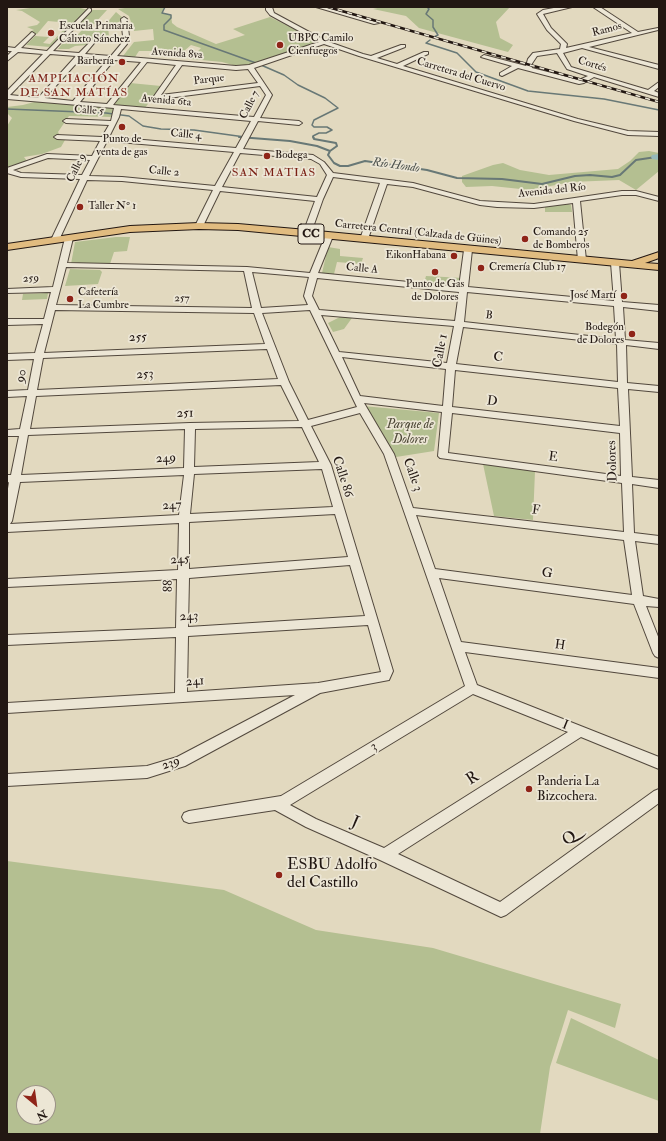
<!DOCTYPE html>
<html>
<head>
<meta charset="utf-8">
<style>
	body { margin:0 }
	#map { position:relative; width:666px; height:1141px; overflow:hidden; background:#e2d9bf; font-family:"IM FELL Double Pica",serif }
	canvas { display:block }
	.frame { position:absolute; inset:0; border:8px solid #221712; pointer-events:none }
	.north { position:absolute; left:16px; top:1085px; width:40px; height:40px; box-sizing:border-box; background:#ece6d5; border:1px solid #9b9387; border-radius:50%; rotate:151deg; font-size:11px; font-weight:700; line-height:16px; text-align:center; color:#221712 }
	.north::after { content:''; display:block; margin:auto; width:14px; height:18px; background:#8f2418; clip-path:polygon(50% 0,100% 100%,50% 72%,0 100%) }
</style>
</head>
<body>
<div id="map">
<canvas width="666" height="1141"></canvas>
<div class="frame"></div>
<div class="north">N</div>
</div>
<script>
const context = document.querySelector('canvas').getContext('2d');
context.lineJoin = 'round';
function fillPath(path, color) { context.fillStyle = color; context.fill(path, 'evenodd'); }
const toPath = rows => new Path2D(rows.map(r => 'M' + r).join(''));
function trace(path, color, width, dash) { context.strokeStyle = color; context.lineWidth = width; context.lineCap = dash ? 'butt' : 'round'; context.setLineDash(dash || []); context.stroke(path); }
function drawText(font, color, halo, rows, align = 'center') {
  context.font = font + ' "IM FELL Double Pica",serif'; context.lineWidth = 3.5; context.setLineDash([]); context.textBaseline = 'middle'; context.strokeStyle = halo; context.fillStyle = color; for (const [text, x, y, turn = 0] of rows) {
    context.save(); context.translate(x, y); context.rotate((+turn || 0) * Math.PI / 180); context.textAlign = isNaN(turn) ? turn : align; if (halo) context.strokeText(text, 0, 0); context.fillText(text, 0, 0); context.restore();
  }
}
fillPath(toPath([
	[37,7,76,7,89,10,107,10,94,24,74,23,50,47,26,45,35,36,49,37,43,43,50,44,70,23,48,21,37,34,32,34,29,32,34,30,27,27,37,25,40,22,22,11,16,10],
	[132,7,165,7,162,13,171,15,172,23,177,27,216,44,245,35,233,29,270,17,318,41,319,43,249,65,240,67,222,62,191,59,201,48,191,45,184,51,139,51,135,57,123,56,134,42,154,40,153,29,134,31,129,16,118,9],
	[382,7,510,7,496,22,500,38,513,45,508,52,419,28,406,16,373,9],
	[116,12,123,18,119,22,108,25,109,37,87,45,75,46,69,49,58,49,62,44,70,43,82,30,100,31],
	[130,83,161,86,145,108,113,105],
	[38,101,116,108,113,117,69,116,58,132,59,134,56,140,65,140,61,147,42,154,24,157,27,161,7,167,7,126,12,118,7,113,7,107,23,105],
	[649,151,659,153,659,171,636,190,619,180,571,182,530,190,492,186,466,187,462,182,462,176,493,165,503,163,520,170,549,175,618,169,630,161,639,152],
	[568,204,571,205,572,212,545,212,545,206],
	[116,237,130,237,127,251,114,252,110,264,71,264,75,242],
	[328,247,340,249,340,256,363,258,361,264,337,262,334,274,322,273],
	[70,269,100,270,102,272,98,284,65,286],
	[426,276,445,277,462,278,459,286,424,283],
	[48,293,47,299,22,300,23,294],
	[340,317,352,318,344,329,333,332,328,323],
	[363,406,439,413,434,451,396,457],
	[483,464,535,471,533,520,494,516],
	[7,861,224,890,316,930,433,948,621,1004,615,1028,568,1010,550,1067,540,1134,7,1134],
	[24,1093,48,1093,48,1117,24,1117],
	[571,1018,659,1060,659,1101,556,1063]
]), '#b4bf91');
trace(toPath([
	[124,7,146,7],
	[165,7,162,13,171,15,171,18,164,25,164,30,256,63],
	[427,7,429,9,426,14,433,20,433,27,438,35,434,37],
	[430,40,426,43,457,53,476,72,528,91,604,99,659,110],
	[261,65,284,75,298,85,325,98,338,108,314,120,312,125,314,127,327,127,332,130,326,133,319,133,313,136,314,138],
	[7,109,106,113,129,116,143,126,161,129,194,130,252,138]
]), '#687876', 1.5);
trace(toPath([
	[239,137,290,141,317,146,330,151],
	[313,137,314,139,336,143,337,146,330,151,328,155,334,163,340,166,348,166,365,161,427,170,457,178,502,179,542,184,575,176,590,175,612,177,620,175,636,160,656,157]
]), '#687876', 2);
fillPath(toPath([
	[659,154,659,160,652,159,651,157,652,155,659,154]
]), '#96b9b9');
const minor = toPath([
	[266,7,272,7,274,13,326,41,363,54,371,56,401,45,405,45,405,47,377,58,397,64,424,52,428,52,428,54,403,66,578,119,628,131,659,132,659,136,628,135,574,121,359,56,324,44,254,68,272,95,260,118,299,121,302,123,299,125,258,121,243,149,313,155,324,162,333,173,413,183,480,201,534,204,622,191,636,191,659,197,659,201,636,195,622,195,580,201,586,260,582,262,578,260,573,203,534,208,497,207,480,205,413,187,387,184,368,239,364,241,360,239,380,183,333,177,323,199,311,233,307,235,303,233,315,201,220,191,203,226,199,228,195,226,213,190,122,181,87,180,59,240,58,242,52,242,51,240,80,179,21,177,7,173,7,168,47,154,92,156,100,141,57,139,54,137,57,135,102,137,109,125,66,123,63,121,66,119,111,121,114,108,7,99,7,91,43,54,18,52,7,61,7,56,12,51,7,51,7,47,15,48,32,32,35,34,21,48,47,51,89,8,91,9,91,11,53,51,79,53,92,40,95,42,85,54,111,56,121,44,123,36,121,19,124,17,127,19,129,36,127,44,117,56,236,66,249,65,319,42,270,15,266,10,266,7],
	[50,54,76,56,38,98,10,95,50,54],
	[82,57,108,59,73,101,45,98,82,57],
	[114,60,141,62,107,104,80,102,114,60],
	[147,62,176,65,152,99,153,100,260,86,266,95,254,117,113,105,147,62],
	[182,65,236,70,248,69,258,83,161,95,182,65],
	[121,109,251,121,236,148,109,137,119,117,121,109],
	[107,141,234,152,215,186,122,177,89,176,107,141],
	[240,153,311,159,320,164,327,175,317,197,222,187,240,153],
	[48,158,90,160,82,175,21,173,13,170,48,158],
	[316,7,325,7,379,23,374,24,316,7],
	[559,7,572,7,543,14,551,28,567,44,566,48,632,33,593,7,600,7,638,32,658,28,658,30,589,47,659,65,659,69,582,48,563,53,571,67,648,90,659,82,659,87,654,91,659,93,659,97,594,77,584,83,579,84,518,68,502,76,500,75,500,73,512,66,481,57,484,55,526,66,528,59,533,53,560,49,561,44,547,30,537,14,543,10,559,7],
	[557,53,567,69,588,76,579,80,532,68,531,65,537,56,557,53],
	[326,234,329,234,333,236,318,273,459,287,464,250,468,248,472,250,468,287,614,301,611,263,615,261,619,263,622,302,659,305,659,311,623,307,625,340,659,343,659,349,626,345,627,383,659,386,659,392,628,389,632,477,659,480,659,488,632,484,634,533,659,536,659,544,635,541,643,596,659,599,659,607,646,606,659,639,659,658,655,656,653,653,634,604,439,578,461,642,659,668,659,678,465,652,477,685,659,757,659,769,581,737,398,854,500,902,654,791,659,789,659,803,506,915,501,917,380,860,306,827,275,810,189,823,184,821,182,817,184,813,189,811,281,796,465,686,384,454,360,413,311,426,331,465,393,671,389,680,320,693,185,766,147,778,7,786,7,774,147,766,177,757,295,695,7,713,7,703,175,693,176,637,7,645,7,635,176,628,177,579,7,587,7,579,178,570,179,523,7,532,7,495,9,482,7,483,7,475,11,475,19,436,7,436,7,430,20,429,27,396,7,397,7,391,28,390,34,359,7,360,7,354,35,353,43,324,7,325,7,319,44,319,51,292,7,293,7,289,53,287,65,238,69,236,73,238,67,263,247,267,310,273,326,234],
	[66,267,244,271,252,308,56,305,66,267],
	[252,272,309,277,304,296,308,305,261,308,252,272],
	[317,278,459,292,455,321,319,310,312,296,317,278],
	[467,292,614,306,616,339,464,322,467,292],
	[55,310,254,313,265,344,44,353,55,310],
	[310,310,357,407,308,420,289,382,262,313,310,310],
	[321,315,454,326,447,363,339,352,321,315],
	[463,327,617,344,618,382,456,364,463,327],
	[267,349,278,379,37,390,43,358,267,349],
	[342,357,446,369,443,406,360,396,342,357],
	[455,370,618,388,620,426,452,407,455,370],
	[281,385,299,421,190,423,30,429,36,396,281,385],
	[364,403,442,412,438,456,440,458,622,483,624,532,413,508,394,454,364,403],
	[452,413,620,433,621,476,448,453,452,413],
	[302,427,319,462,194,467,195,429,302,427],
	[185,429,184,468,21,475,28,435,185,429],
	[322,469,333,507,190,514,194,474,322,469],
	[184,475,179,515,10,524,12,521,20,482,184,475],
	[335,514,348,557,189,569,189,522,335,514],
	[416,515,624,540,632,595,435,569,416,515],
	[350,565,365,616,188,627,189,578,350,565],
	[368,625,381,672,318,683,187,692,188,636,368,625],
	[473,694,568,732,384,848,316,819,290,805,473,694]
]);
const major = toPath([
	[199,223,238,224,307,230,632,261,659,252,659,258,645,263,659,264,659,270,238,230,199,229,130,232,7,250,7,244,130,226,199,223]
]);
trace(minor, '#52483d', 2);
trace(major, '#221712', 2);
fillPath(minor, '#ece6d5');
fillPath(major, '#e1bc80');
const rail = toPath([
	[328,7,659,102]
]);
trace(rail, '#221712', 2.5);
trace(rail, '#ece6d5', 1.5, [5]);
for (const [x, y, r, color] of [
	[51,33,4,"#8f2418"],
	[280,45,4,"#8f2418"],
	[122,62,4,"#8f2418"],
	[122,127,4,"#8f2418"],
	[267,156,4,"#8f2418"],
	[80,207,4,"#8f2418"],
	[525,239,4,"#8f2418"],
	[454,256,4,"#8f2418"],
	[481,268,4,"#8f2418"],
	[435,272,4,"#8f2418"],
	[624,296,4,"#8f2418"],
	[70,299,4,"#8f2418"],
	[632,334,4,"#8f2418"],
	[529,789,4,"#8f2418"],
	[279,875,4,"#8f2418"]
]) { const dot = new Path2D(); dot.arc(x, y, r, 0, 2 * Math.PI); context.fillStyle = color; context.fill(dot); trace(dot, '#ece6d5', 1.5); }
drawText('11px', '#221712', '#ece6d5', [
	["Escuela Primaria",59,27],
	["Calixto Sánchez",59,40],
	["UBPC Camilo",288,39],
	["Cienfuegos",288,52],
	["Barbería",114,62,"right"],
	["Punto de",122,140,"center"],
	["venta de gas",122,153,"center"],
	["Bodega",275,156],
	["Taller Nº 1",88,207],
	["Comando 25",533,233],
	["de Bomberos",533,246],
	["EikonHabana",446,256,"right"],
	["Cremería Club 17",489,268],
	["Punto de Gas",435,285,"center"],
	["de Dolores",435,298,"center"],
	["Cafetería",78,293],
	["La Cumbre",78,306],
	["José Martí",616,296,"right"],
	["Bodegón",624,328,"right"],
	["de Dolores",624,341,"right"]
], 'left');
drawText('11px', '#221712', '#ece6d5', [
	["Ramos",607,30,-14],
	["Avenida 8va",177,54,4],
	["Cortés",592,65,17],
	["Carretera del Cuervo",461,75,17],
	["Parque",209,80,-7],
	["Avenida 6ta",166,101,5],
	["Calle 7",250,105,-63],
	["Calle 5",89,111,3],
	["Calle 4",186,135,5],
	["Calle 9",77,168,-63],
	["Calle 2",164,172,5],
	["Avenida del Río",552,191,-6],
	["Carretera Central (Calzada de Güines)",418,233,6],
	["Calle A",362,269,5],
	["259",31,279,-2],
	["257",182,299,1],
	["B",489,316,6]
]);
context.letterSpacing = '1px';
drawText('12px', '#7a1f14', '#ece6d5', [
	["AMPLIACIÓN",74,79],
	["DE SAN MATÍAS",74,93],
	["SAN MATIAS",274,173]
]);
context.letterSpacing = '0px';
drawText('italic 12px', '#4b504c', '#ece6d5', [
	["Río Hondo",396,166,8]
]);
for (const [x, y, w] of [
	[311,234,26]
]) { const box = new Path2D(); box.roundRect(x - w / 2, y - 10, w, 20, 3); context.fillStyle = '#ece6d5'; context.fill(box); trace(box, '#221712', 1); }
drawText('bold 12px', '#221712', null, [
	["CC",311,234]
]);
drawText('13px', '#221712', '#ece6d5', [
	["255",138,338,-2],
	["Calle 1",441,351,-80],
	["C",498,358,6],
	["253",145,375,-3],
	["90",22,376,-79],
	["D",492,402,7],
	["251",185,414,-2],
	["E",553,458,8],
	["249",166,459,-3],
	["Dolores",613,461,-92],
	["Calle 3",412,475,70],
	["Calle 86",342,477,72],
	["247",172,506,-3],
	["F",536,511,7],
	["245",180,560,-4],
	["G",547,574,8],
	["88",169,586,-89],
	["243",189,617,-3],
	["H",560,646,8],
	["241",195,682,-4],
	["I",565,726,22],
	["3",374,747,-31],
	["239",171,764,-19]
]);
drawText('italic 13px', '#4e4938', '#ece6d5', [
	["Parque de",410,425],
	["Dolores",410,440]
]);
drawText('13px', '#221712', '#ece6d5', [
	["Panderia La",537,782],
	["Bizcochera.",537,797]
], 'left');
drawText('16px', '#221712', '#ece6d5', [
	["R",473,779,-32],
	["J",355,823,24],
	["Q",570,839,-36]
]);
drawText('16px', '#221712', '#ece6d5', [
	["ESBU Adolfo",287,866],
	["del Castillo",287,884]
], 'left');
</script>
</body>
</html>
